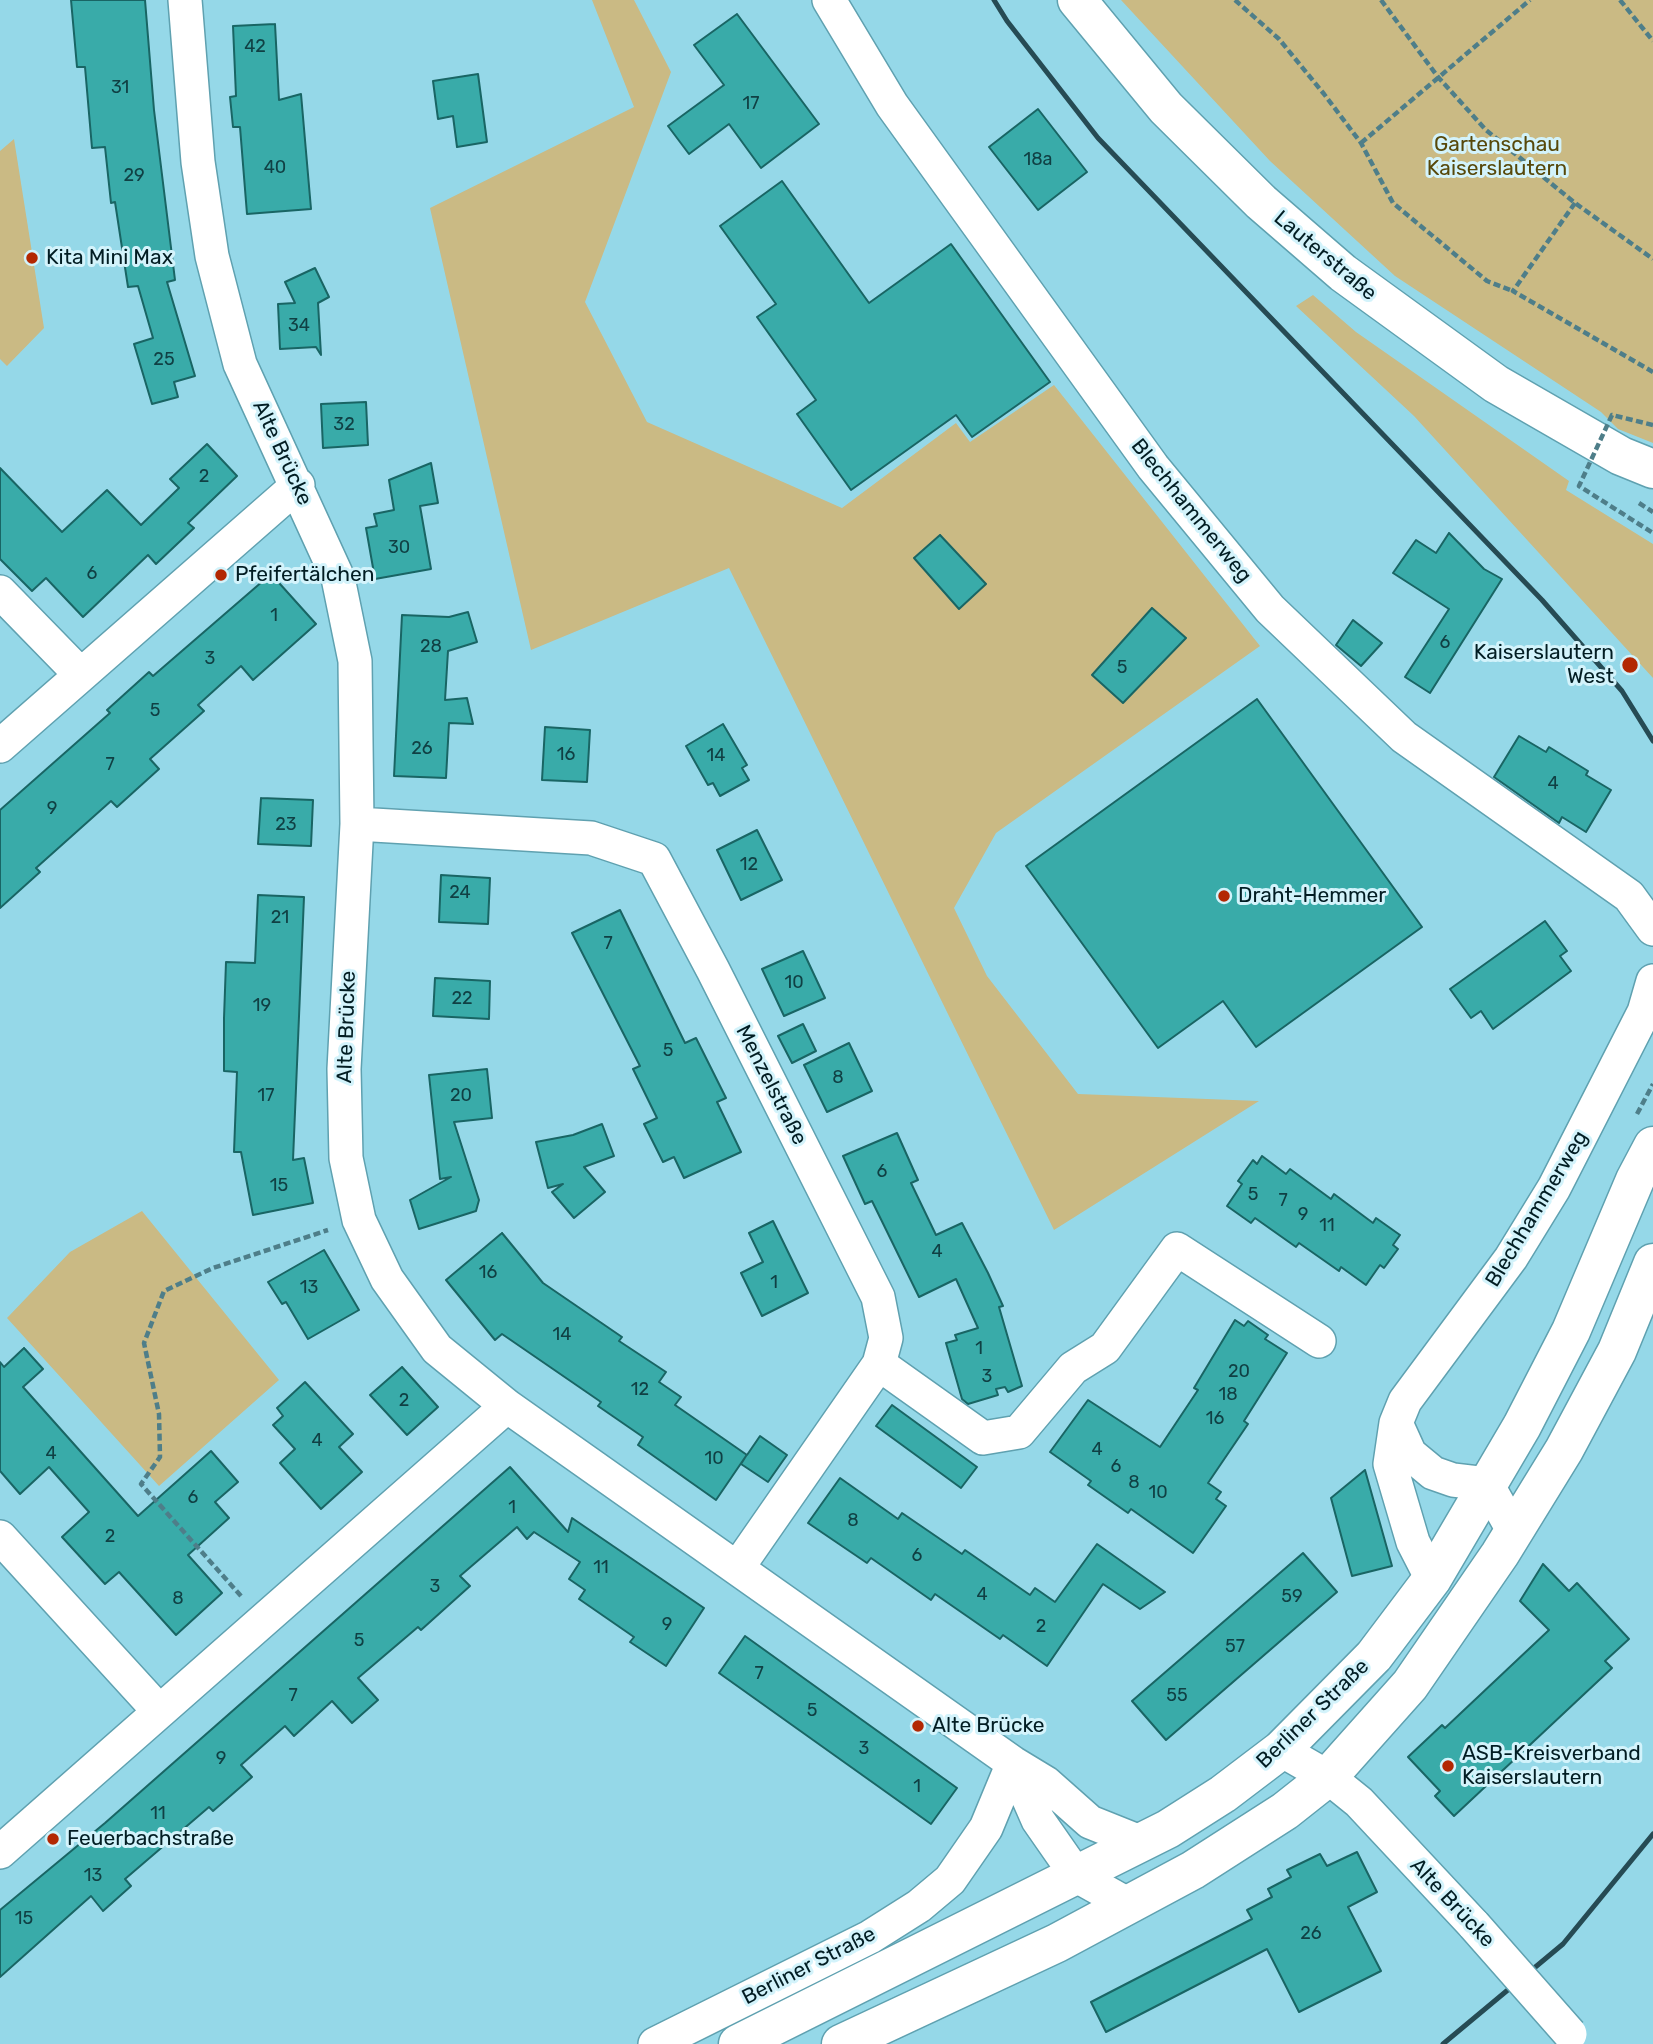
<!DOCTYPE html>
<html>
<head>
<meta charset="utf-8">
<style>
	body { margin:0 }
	canvas { display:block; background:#95d8e8 }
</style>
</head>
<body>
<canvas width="1653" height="2044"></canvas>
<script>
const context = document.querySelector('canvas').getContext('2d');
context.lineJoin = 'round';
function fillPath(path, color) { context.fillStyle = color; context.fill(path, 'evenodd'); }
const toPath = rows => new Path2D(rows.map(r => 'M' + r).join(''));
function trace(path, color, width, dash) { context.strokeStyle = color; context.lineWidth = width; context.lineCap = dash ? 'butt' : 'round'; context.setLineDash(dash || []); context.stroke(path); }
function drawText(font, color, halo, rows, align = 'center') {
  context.font = font + ' Rubik,sans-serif'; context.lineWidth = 6; context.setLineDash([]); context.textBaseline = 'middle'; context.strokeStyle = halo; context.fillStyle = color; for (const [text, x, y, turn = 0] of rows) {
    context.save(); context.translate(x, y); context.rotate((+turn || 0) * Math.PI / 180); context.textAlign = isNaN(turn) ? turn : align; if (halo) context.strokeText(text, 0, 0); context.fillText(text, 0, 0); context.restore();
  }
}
fillPath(toPath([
	[592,0,634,0,671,72,585,302,647,422,842,508,956,423,970,442,1054,385,1260,646,996,833,954,908,987,976,1078,1094,1259,1101,1054,1230,729,568,531,650,430,208,634,107],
	[1121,0,1653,0,1653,443,1618,429,1601,412,1395,276,1270,161],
	[14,139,44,328,7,366,0,359,0,151],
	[1313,295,1356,332,1569,481,1566,490,1653,544,1653,678,1414,416,1296,306],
	[142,1211,279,1380,159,1486,7,1318,70,1252]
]), '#caba84');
const building = toPath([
	[71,0,145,0,154,110,175,280,167,282,195,376,174,382,178,397,152,404,134,344,153,338,138,286,128,287,115,202,111,203,105,147,92,148,85,67,77,67,71,0],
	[737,14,819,124,761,168,729,124,689,154,668,126,724,85,694,45,737,14],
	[275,24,279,100,301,94,311,209,247,214,240,127,233,127,230,97,236,96,233,26,275,24],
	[478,74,487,142,457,147,453,116,438,119,433,81,478,74],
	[1038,109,1087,172,1038,210,989,147,1038,109],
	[782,181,869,303,951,244,1050,382,972,437,956,415,851,490,797,414,816,400,757,317,776,304,720,226,782,181],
	[315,268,329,297,318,303,321,355,316,347,280,349,278,304,295,303,285,282,315,268],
	[366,402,368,445,323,448,321,404,366,402],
	[207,444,237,476,188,523,194,528,156,564,148,555,83,617,46,578,32,591,0,559,0,468,62,532,107,490,141,525,179,488,170,479,207,444],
	[431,463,438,503,420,506,431,569,375,579,366,528,377,526,374,514,394,510,389,480,431,463],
	[1449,533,1484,569,1502,579,1430,693,1405,677,1449,609,1393,573,1416,540,1436,553,1449,533],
	[940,535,986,584,959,609,914,558,940,535],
	[271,574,316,624,253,680,241,666,198,705,204,711,150,759,159,769,117,807,111,801,36,868,40,872,0,908,0,810,110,713,107,710,149,672,153,676,271,574],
	[1152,608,1186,638,1123,703,1092,675,1152,608],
	[468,612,477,642,448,651,445,700,467,698,473,724,449,723,446,778,394,776,402,615,449,617,468,612],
	[1353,620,1382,643,1361,666,1336,645,1353,620],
	[1257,699,1422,927,1256,1047,1223,1001,1158,1048,1026,866,1257,699],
	[723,724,747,765,742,768,749,780,720,796,713,783,708,785,686,746,723,724],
	[545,727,590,730,587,782,542,780,545,727],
	[1519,736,1546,752,1549,747,1588,771,1586,775,1611,790,1586,832,1562,817,1559,823,1494,777,1519,736],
	[261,798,313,800,311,846,258,844,261,798],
	[757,830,782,880,741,900,717,850,757,830],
	[441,875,490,878,488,924,439,922,441,875],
	[258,895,304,897,293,1160,304,1158,313,1203,253,1215,241,1152,234,1152,237,1072,224,1071,224,1018,226,962,255,963,258,895],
	[620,910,685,1043,696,1038,726,1098,717,1102,741,1152,684,1178,674,1157,663,1162,644,1124,657,1118,633,1069,640,1066,572,933,620,910],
	[1545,921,1567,951,1560,956,1571,971,1493,1029,1481,1011,1471,1018,1450,989,1545,921],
	[803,951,825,998,784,1016,762,969,803,951],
	[435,978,490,981,489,1019,433,1016,435,978],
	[803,1024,816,1051,792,1063,778,1036,803,1024],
	[849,1043,872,1091,827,1112,804,1065,849,1043],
	[487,1069,492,1118,454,1122,479,1200,476,1211,419,1229,410,1200,451,1177,440,1179,429,1075,487,1069],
	[602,1124,614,1156,584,1167,605,1192,574,1218,552,1192,563,1184,548,1188,536,1142,573,1135,602,1124],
	[897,1133,918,1180,911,1183,936,1235,962,1223,988,1273,1003,1306,999,1307,1022,1386,1008,1392,1005,1387,996,1389,998,1395,968,1404,962,1399,946,1343,957,1340,955,1335,978,1328,956,1279,919,1297,872,1201,865,1204,843,1156,897,1133],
	[1262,1156,1286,1174,1290,1169,1331,1199,1334,1194,1373,1223,1376,1218,1400,1235,1393,1245,1398,1249,1384,1268,1380,1265,1366,1285,1341,1267,1339,1271,1299,1243,1296,1247,1255,1218,1251,1223,1227,1206,1242,1184,1238,1181,1253,1160,1257,1164,1262,1156],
	[773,1221,808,1293,762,1316,741,1273,763,1262,749,1233,773,1221],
	[502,1233,543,1283,622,1337,619,1341,666,1372,659,1382,681,1397,675,1405,747,1455,760,1436,787,1455,768,1482,741,1464,746,1456,716,1500,638,1445,643,1437,598,1406,601,1402,502,1334,495,1340,446,1280,502,1233],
	[324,1250,359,1310,308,1339,286,1302,282,1304,268,1282,324,1250],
	[1235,1320,1244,1326,1248,1321,1268,1335,1265,1339,1287,1353,1244,1421,1248,1424,1208,1483,1221,1492,1216,1499,1226,1506,1193,1553,1131,1509,1128,1513,1088,1485,1091,1481,1050,1452,1088,1400,1160,1447,1198,1390,1194,1388,1235,1320],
	[24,1348,43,1369,23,1387,138,1516,211,1451,238,1482,215,1502,229,1518,188,1555,222,1593,176,1635,119,1572,105,1584,62,1537,89,1512,49,1467,20,1494,0,1471,0,1362,4,1367,24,1348],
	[402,1367,438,1407,407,1435,370,1395,402,1367],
	[305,1382,353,1434,339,1447,362,1472,321,1509,280,1463,295,1449,273,1425,283,1416,277,1408,305,1382],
	[892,1405,977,1467,961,1488,876,1426,892,1405],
	[510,1467,568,1532,572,1518,704,1608,666,1666,630,1642,634,1637,579,1599,585,1590,569,1579,580,1562,534,1532,527,1539,517,1527,460,1576,470,1586,421,1630,418,1627,358,1678,378,1700,352,1723,332,1701,294,1736,285,1726,241,1765,252,1777,213,1811,209,1807,125,1879,131,1886,103,1911,91,1896,0,1977,0,1910,105,1823,510,1467],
	[1365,1470,1392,1566,1352,1576,1331,1498,1365,1470],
	[840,1478,898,1519,902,1513,962,1554,965,1550,1030,1595,1035,1588,1055,1602,1097,1544,1165,1592,1140,1609,1103,1584,1047,1666,1003,1635,1000,1639,935,1594,931,1600,871,1558,867,1563,808,1523,840,1478],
	[1303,1553,1337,1592,1166,1740,1132,1701,1303,1553],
	[1543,1564,1569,1591,1577,1583,1629,1639,1605,1661,1612,1668,1454,1816,1435,1796,1440,1791,1408,1757,1442,1725,1445,1728,1549,1630,1520,1601,1543,1564],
	[745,1636,957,1788,931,1824,719,1673,745,1636],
	[1357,1852,1377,1892,1348,1907,1381,1971,1299,2012,1267,1949,1106,2032,1091,2002,1252,1919,1247,1910,1272,1897,1268,1889,1291,1877,1287,1870,1320,1854,1327,1866,1357,1852]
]);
fillPath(building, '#39aba9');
trace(building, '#196564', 2);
const minor = toPath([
	[185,0,198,162,212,256,240,364,338,578,355,661,357,824,344,1069,346,1158,359,1220,387,1279,437,1349,507,1406,1013,1763,1046,1783,1090,1822,1140,1842],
	[829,0,892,105,1153,467,1270,609,1404,737,1629,896,1653,929],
	[0,592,81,675],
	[0,746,298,485],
	[357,824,591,838,654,859,713,970,878,1297,886,1338,879,1364,738,1567],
	[879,1364,983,1438,1019,1432,1073,1368,1105,1348,1177,1249,1319,1341],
	[1396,1423,1410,1454,1433,1473,1453,1480,1487,1484,1514,1532],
	[0,1537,159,1711],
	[1432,1579,1413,1542,1390,1464,1396,1423,1405,1401,1511,1258,1554,1188,1644,1012,1653,981],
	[1281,1750,1328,1777,1359,1802,1474,1925],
	[1013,1763,1038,1820,1077,1876,1129,1905],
	[0,1852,507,1406],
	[655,2044,870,1937,919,1906,950,1880,986,1828,1013,1763]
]);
const major = toPath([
	[1077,0,1166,108,1261,202,1343,273,1496,384,1621,456,1653,469],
	[738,2044,1168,1829,1223,1794,1281,1750,1374,1656,1432,1579,1522,1426,1571,1331,1635,1180,1653,1146],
	[841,2044,1057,1943,1193,1870,1285,1811,1328,1777,1410,1685,1500,1554,1564,1450,1617,1351,1653,1263]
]);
trace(minor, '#5fa1b0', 36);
trace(major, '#5fa1b0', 41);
trace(toPath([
	[1235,0,1279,39,1324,94,1361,143,1393,203,1487,281,1513,291],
	[1381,0,1438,77,1486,130,1575,203,1653,259],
	[1620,0,1653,41],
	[1361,143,1530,0],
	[1575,203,1513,291,1653,372],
	[1639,503,1653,512],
	[1637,1114,1653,1084],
	[241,1596,141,1484,160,1457,159,1414,144,1343,164,1291,213,1268,328,1230]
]), '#4e7e89', 4.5, [7, 3.5]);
trace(minor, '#fff', 33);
trace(major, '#fff', 38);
trace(toPath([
	[994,0,1007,21,1098,138,1542,600,1622,691,1653,741],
	[1443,2044,1563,1944,1653,1834]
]), '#264b54', 5);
const minorBridge = toPath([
	[1474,1925,1570,2034]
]);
trace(minorBridge, '#5fa1b0', 36, []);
trace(toPath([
	[1653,425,1612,415,1579,486,1653,533]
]), '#4e7e89', 4.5, [7, 3.5]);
trace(minorBridge, '#fff', 33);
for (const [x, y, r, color] of [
	[32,258,7,"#b32803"],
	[221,575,7,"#b32803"],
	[1630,665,9,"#b32803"],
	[1224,896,7,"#b32803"],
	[918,1726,7,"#b32803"],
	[1448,1766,7,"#b32803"],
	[53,1839,7,"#b32803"]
]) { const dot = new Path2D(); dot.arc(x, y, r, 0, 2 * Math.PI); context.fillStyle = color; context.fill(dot); trace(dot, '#d3f3fb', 2.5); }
drawText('18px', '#104044', null, [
	["42",255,47],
	["31",120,88],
	["17",751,104],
	["18a",1038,160],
	["40",275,168],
	["29",134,176],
	["34",299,326],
	["25",164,360],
	["32",344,425],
	["2",204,477],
	["30",399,548],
	["6",92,574],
	["1",274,616],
	["6",1445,643],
	["28",431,647],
	["3",210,659],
	["5",1122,668],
	["5",155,711],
	["26",422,749],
	["16",566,755],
	["14",716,756],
	["7",110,765],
	["4",1553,784],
	["9",52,809],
	["23",286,825],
	["12",749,865],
	["24",460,893],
	["21",280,918],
	["7",608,944],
	["10",794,983],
	["22",462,999],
	["19",262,1006],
	["5",668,1051],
	["8",838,1078],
	["17",266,1096],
	["20",461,1096],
	["6",882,1172],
	["15",279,1186],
	["5",1253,1195],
	["7",1283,1201],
	["9",1303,1215],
	["11",1327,1226],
	["4",937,1252],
	["16",488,1273],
	["1",774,1283],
	["13",309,1288],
	["14",562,1335],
	["1",979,1349],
	["20",1239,1372],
	["3",987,1377],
	["12",640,1390],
	["18",1228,1395],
	["2",404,1401],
	["16",1215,1419],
	["4",317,1441],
	["4",1097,1450],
	["4",51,1454],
	["10",714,1459],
	["6",1116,1467],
	["8",1134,1483],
	["10",1158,1493],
	["6",193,1498],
	["1",512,1508],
	["8",853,1521],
	["2",110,1537],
	["6",917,1556],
	["11",601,1568],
	["3",435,1587],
	["4",982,1595],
	["59",1292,1597],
	["8",178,1599],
	["9",667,1625],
	["2",1041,1627],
	["5",359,1641],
	["57",1235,1647],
	["7",759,1674],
	["7",293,1696],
	["55",1177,1696],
	["5",812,1711],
	["3",864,1749],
	["9",221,1759],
	["1",917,1787],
	["11",158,1814],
	["13",93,1876],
	["15",24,1919],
	["26",1311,1934]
]);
drawText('21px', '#57480a', '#d3f3fb', [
	["Gartenschau",1497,145],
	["Kaiserslautern",1497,169]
]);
drawText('21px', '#021d23', '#d3f3fb', [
	["Lauterstraße",1325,256,40],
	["Alte Brücke",282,453,65],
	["Blechhammerweg",1191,511,51],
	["Alte Brücke",347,1027,-88],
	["Menzelstraße",771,1085,63],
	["Blechhammerweg",1537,1209,-59],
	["Berliner Straße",1313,1714,-44],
	["Alte Brücke",1452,1903,47],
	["Berliner Straße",809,1966,-27]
]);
drawText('21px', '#021d23', '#d3f3fb', [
	["Kita Mini Max",46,258],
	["Pfeifertälchen",235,575],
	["Kaiserslautern",1614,653,"right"],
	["West",1614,677,"right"],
	["Draht-Hemmer",1238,896],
	["Alte Brücke",932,1726],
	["ASB-Kreisverband",1462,1754],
	["Kaiserslautern",1462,1778],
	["Feuerbachstraße",67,1839]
], 'left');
</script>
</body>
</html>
